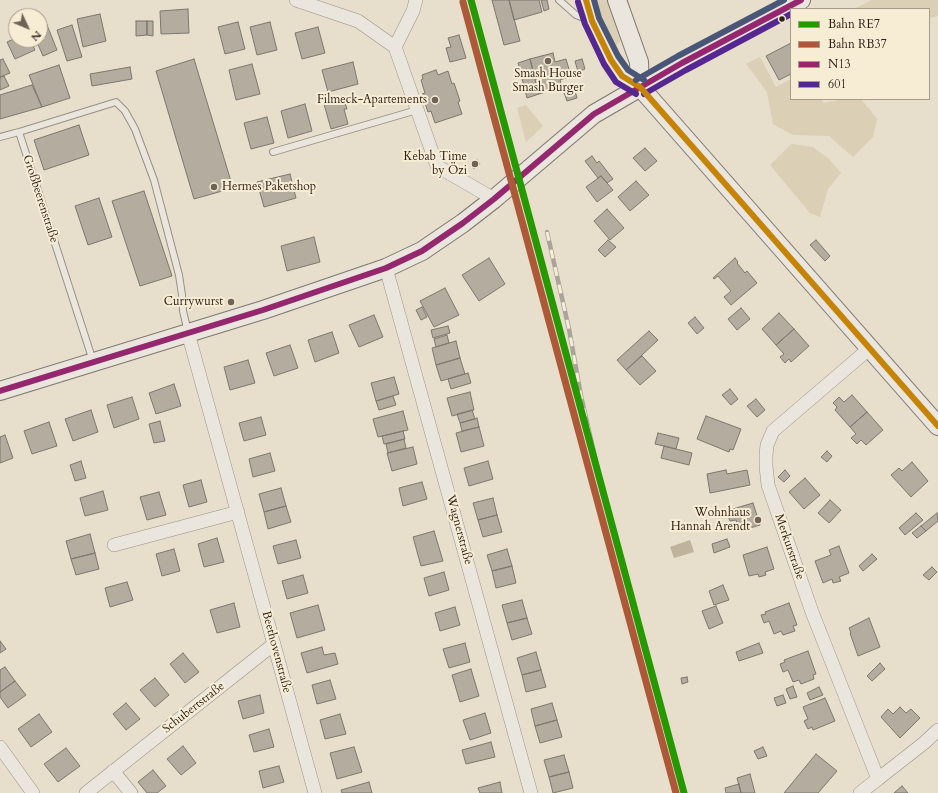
<!DOCTYPE html>
<html>
<head>
<meta charset="utf-8">
<style>
	body { margin:0 }
	#map { position:relative; width:938px; height:793px; overflow:hidden; background:#e7decb; font-family:Cardo,serif }
	canvas { display:block }
	.legend { position:absolute; left:790px; top:8px; width:140px; height:92px; box-sizing:border-box; background:#f7edd5; border:1px solid #a79b8a; margin:0; padding:5px 7px; list-style:none; font-size:12px; color:#2e2019 }
	.legend li { display:flex; align-items:center; gap:8px; height:20px }
	.legend b { width:20px; border:1px solid #a79b8a }
	.north { position:absolute; left:8px; top:8px; width:40px; height:40px; box-sizing:border-box; background:#f7edd5; border:1px solid #a79b8a; border-radius:50%; rotate:134deg; font-size:11px; font-weight:700; line-height:16px; text-align:center; color:#2e2019 }
	.north::after { content:''; display:block; margin:auto; width:14px; height:18px; background:#6f6257; clip-path:polygon(50% 0,100% 100%,50% 72%,0 100%) }
</style>
</head>
<body>
<div id="map">
<canvas width="938" height="793"></canvas>
<ul class="legend">
<li><b style="height:5px;background:#269900"></b>Bahn RE7</li>
<li><b style="height:5px;background:#ad5937"></b>Bahn RB37</li>
<li><b style="height:5px;background:#95276e"></b>N13</li>
<li><b style="height:5px;background:#542791"></b>601</li>
</ul>
<div class="north">N</div>
</div>
<script>
const context = document.querySelector('canvas').getContext('2d');
context.lineJoin = 'round';
function fillPath(path, color) { context.fillStyle = color; context.fill(path, 'evenodd'); }
const toPath = rows => new Path2D(rows.map(r => 'M' + r).join(''));
function trace(path, color, width, dash) { context.strokeStyle = color; context.lineWidth = width; context.lineCap = dash ? 'butt' : 'round'; context.setLineDash(dash || []); context.stroke(path); }
function drawText(font, color, halo, rows, align = 'center') {
  context.font = font + ' Cardo,serif'; context.lineWidth = 4; context.setLineDash([]); context.textBaseline = 'middle'; context.strokeStyle = halo; context.fillStyle = color; for (const [text, x, y, turn = 0] of rows) {
    context.save(); context.translate(x, y); context.rotate((+turn || 0) * Math.PI / 180); context.textAlign = isNaN(turn) ? turn : align; if (halo) context.strokeText(text, 0, 0); context.fillText(text, 0, 0); context.restore();
  }
}
fillPath(toPath([
	[595,0,608,0,620,34,620,42,614,47],
	[872,0,938,0,938,16,929,18,929,9,854,9],
	[760,57,776,87,791,79,791,99,821,99,824,103,844,99,861,99,877,119,873,137,853,157,829,136,793,135,773,124,767,92,746,64],
	[526,105,543,126,526,142,517,108],
	[791,144,813,147,829,159,841,173,828,189,820,217,810,213,770,165]
]), '#dbcfb5');
fillPath(toPath([
	[690,540,694,552,674,558,670,547]
]), '#c0b39b');
const building = toPath([
	[492,0,509,0,520,41,504,45,492,0],
	[509,0,539,0,542,12,514,20,509,0],
	[541,0,547,0,549,9,544,11,541,0],
	[188,9,189,33,161,34,160,11,188,9],
	[100,14,106,41,83,47,77,19,100,14],
	[136,21,147,21,147,35,136,36,136,21],
	[147,21,153,21,153,36,147,35,147,21],
	[238,22,245,49,225,54,218,27,238,22],
	[270,22,277,50,257,55,250,27,270,22],
	[47,25,57,50,43,56,36,40,40,40,40,28,47,25],
	[72,25,82,57,67,61,57,30,72,25],
	[318,27,325,53,302,59,295,33,318,27],
	[459,35,466,58,450,62,446,48,451,47,448,38,459,35],
	[16,38,16,40,30,40,35,50,15,59,7,42,16,38],
	[791,43,791,74,779,80,766,56,791,43],
	[553,53,555,62,566,59,571,76,560,80,562,87,539,94,530,59,553,53],
	[3,59,10,73,0,77,0,60,3,59],
	[194,59,233,188,194,199,156,71,194,59],
	[530,59,539,94,527,98,518,63,530,59],
	[582,59,585,69,578,72,575,61,582,59],
	[353,62,358,84,328,92,322,70,353,62],
	[252,64,260,94,236,100,229,70,252,64],
	[59,65,70,98,42,107,29,75,59,65],
	[130,67,132,79,92,86,90,74,130,67],
	[436,70,438,75,448,71,452,84,454,83,460,101,458,102,462,114,435,123,431,111,428,112,422,94,425,93,421,80,423,79,422,75,436,70],
	[4,76,9,86,0,90,0,77,4,76],
	[573,84,577,98,567,101,562,87,573,84],
	[32,85,42,107,0,119,0,95,32,85],
	[344,99,347,109,344,109,348,124,331,129,324,104,344,99],
	[305,104,312,131,288,138,281,111,305,104],
	[267,117,274,143,251,149,244,123,267,117],
	[79,125,89,155,44,170,34,140,79,125],
	[645,148,657,161,645,171,633,158,645,148],
	[592,156,597,163,599,161,613,179,607,183,601,176,598,178,585,161,592,156],
	[477,160,480,164,474,169,471,164,477,160],
	[290,174,296,198,264,207,257,182,290,174],
	[601,176,613,190,597,202,586,187,601,176],
	[636,181,649,195,630,211,618,197,636,181],
	[144,191,172,276,140,286,112,201,144,191],
	[99,198,112,237,88,245,75,206,99,198],
	[607,209,624,228,610,240,594,221,607,209],
	[314,237,320,262,287,271,281,246,314,237],
	[608,240,616,247,605,257,598,250,608,240],
	[816,240,830,256,825,261,810,245,816,240],
	[489,258,505,284,479,301,462,275,489,258],
	[735,258,738,262,737,263,745,273,747,271,757,283,731,305,724,297,731,291,718,276,714,279,713,278,735,258],
	[445,288,459,315,434,327,420,301,445,288],
	[422,307,427,317,421,320,416,310,422,307],
	[741,308,750,319,737,330,728,319,741,308],
	[779,313,794,329,776,345,762,329,779,313],
	[374,315,383,337,359,347,349,325,374,315],
	[695,317,704,328,697,334,688,323,695,317],
	[448,326,450,333,433,338,431,330,448,326],
	[794,329,809,346,791,362,789,359,785,363,780,357,784,354,776,345,794,329],
	[649,331,658,340,626,370,617,360,649,331],
	[332,332,339,353,315,362,308,340,332,332],
	[447,335,449,343,436,347,434,339,447,335],
	[456,341,460,358,436,365,432,348,456,341],
	[290,345,298,368,274,376,266,353,290,345],
	[642,356,656,371,640,385,626,370,642,356],
	[460,358,465,374,441,381,436,365,460,358],
	[248,360,255,383,230,390,224,367,248,360],
	[468,373,471,383,451,389,448,379,468,373],
	[394,377,399,394,376,401,371,383,394,377],
	[174,384,181,406,156,414,149,393,174,384],
	[730,389,738,399,731,405,722,395,730,389],
	[470,392,474,410,452,416,447,398,470,392],
	[852,395,867,412,850,427,835,410,837,407,833,403,839,397,844,402,852,395],
	[393,396,396,405,379,410,376,401,393,396],
	[132,397,139,419,114,428,107,405,132,397],
	[756,399,765,410,757,417,747,406,756,399],
	[91,410,98,432,73,441,65,419,91,410],
	[472,410,475,419,460,423,457,414,472,410],
	[403,411,408,430,378,437,373,419,403,411],
	[867,412,883,430,866,445,861,440,857,444,851,438,856,434,850,427,867,412],
	[706,416,741,429,733,450,730,449,729,452,697,439,706,416],
	[261,417,266,435,244,441,239,423,261,417],
	[477,418,479,427,462,431,460,423,477,418],
	[160,421,165,441,154,443,149,424,160,421],
	[49,422,57,446,32,454,24,431,49,422],
	[479,427,484,446,461,452,456,433,479,427],
	[403,431,405,439,384,444,382,436,403,431],
	[658,433,679,438,676,449,655,444,658,433],
	[5,435,13,458,0,463,0,437,5,435],
	[404,439,406,448,388,453,386,444,404,439],
	[664,446,692,453,689,465,661,458,664,446],
	[413,447,417,464,392,471,387,453,413,447],
	[827,451,832,456,827,462,821,457,827,451],
	[270,453,275,471,253,477,249,459,270,453],
	[81,461,86,478,75,481,70,465,81,461],
	[488,461,493,479,469,486,464,468,488,461],
	[912,462,928,481,911,497,891,475,899,468,902,471,912,462],
	[726,470,727,474,747,470,750,485,710,493,707,474,726,470],
	[785,470,790,476,784,482,778,477,785,470],
	[805,478,820,495,804,509,789,492,805,478],
	[201,480,207,502,189,507,183,485,201,480],
	[422,482,427,499,403,506,399,488,422,482],
	[281,488,286,506,264,512,259,494,281,488],
	[103,491,108,510,85,516,80,498,103,491],
	[159,492,166,515,147,520,140,497,159,492],
	[493,498,497,515,478,520,473,503,493,498],
	[830,500,841,510,829,523,818,513,830,500],
	[753,503,760,525,740,531,736,520,730,521,728,516,733,512,733,509,753,503],
	[286,506,291,522,268,529,264,512,286,506],
	[916,513,923,520,905,535,899,528,916,513],
	[937,513,938,521,926,531,921,526,937,513],
	[497,515,502,532,483,537,478,520,497,515],
	[921,526,926,531,917,538,912,533,921,526],
	[434,531,443,561,421,566,413,537,434,531],
	[90,534,95,553,71,559,66,541,90,534],
	[217,538,224,562,204,567,198,544,217,538],
	[727,539,730,547,714,553,712,544,727,539],
	[296,540,301,558,278,564,273,546,296,540],
	[839,546,849,573,839,577,841,581,833,583,832,579,823,583,815,561,831,555,829,550,839,546],
	[767,547,774,569,765,572,766,575,759,577,758,574,749,576,743,555,767,547],
	[174,549,180,571,162,576,156,554,174,549],
	[507,549,512,566,492,571,487,555,507,549],
	[95,553,99,569,76,575,71,559,95,553],
	[872,554,877,559,863,571,859,566,872,554],
	[512,566,516,583,496,588,492,571,512,566],
	[932,567,937,572,929,580,923,575,932,567],
	[444,572,449,590,429,596,424,578,444,572],
	[303,575,308,593,287,599,282,581,303,575],
	[127,582,133,600,110,607,105,588,127,582],
	[723,585,729,600,714,605,709,591,723,585],
	[522,600,527,618,507,623,502,605,522,600],
	[234,603,240,627,217,633,210,610,234,603],
	[789,603,797,625,793,626,795,631,783,635,781,631,774,634,769,621,764,623,761,615,766,614,765,612,789,603],
	[318,605,325,630,297,638,290,613,318,605],
	[716,606,723,623,709,629,702,611,716,606],
	[455,607,460,625,440,631,435,613,455,607],
	[527,618,532,634,512,640,507,623,527,618],
	[869,618,880,647,858,656,850,633,851,633,849,628,869,618],
	[0,641,6,649,0,653,0,641],
	[465,643,470,662,449,668,443,649,465,643],
	[759,643,763,653,739,661,736,652,759,643],
	[322,647,324,655,335,653,338,664,307,673,301,653,322,647],
	[808,651,816,674,813,675,814,679,801,684,799,680,793,682,788,670,783,672,780,664,785,662,784,660,808,651],
	[536,652,541,670,522,675,517,658,536,652],
	[183,653,199,672,185,683,170,664,183,653],
	[880,663,885,669,872,681,867,676,880,663],
	[5,667,15,681,0,692,0,670,5,667],
	[471,669,479,696,460,702,452,675,471,669],
	[541,670,546,687,526,692,522,675,541,670],
	[687,677,688,682,682,684,681,678,687,677],
	[155,678,169,695,155,707,140,690,155,678],
	[330,680,336,699,317,704,312,685,330,680],
	[15,681,26,695,8,708,0,697,0,692,15,681],
	[793,686,797,697,790,699,786,689,793,686],
	[819,687,823,695,810,700,807,693,819,687],
	[260,695,264,713,243,719,238,701,260,695],
	[783,695,786,703,777,706,774,698,783,695],
	[825,698,835,721,813,730,812,727,808,729,804,721,808,719,803,707,825,698],
	[126,703,140,719,126,730,113,714,126,703],
	[552,703,557,720,535,726,531,709,552,703],
	[900,707,906,713,911,709,920,718,900,738,881,717,888,709,893,714,900,707],
	[485,713,491,733,470,740,463,720,485,713],
	[39,714,52,732,31,747,18,729,39,714],
	[340,714,346,734,325,739,320,720,340,714],
	[557,720,562,737,540,743,535,726,557,720],
	[269,729,274,747,254,752,249,735,269,729],
	[491,742,495,757,466,764,462,750,491,742],
	[183,746,196,763,181,775,167,759,183,746],
	[354,747,362,772,337,779,330,753,354,747],
	[763,747,767,756,758,759,754,751,763,747],
	[66,748,80,766,58,782,44,764,66,748],
	[816,754,837,771,818,793,784,793,816,754],
	[564,755,569,772,549,777,544,760,564,755],
	[279,766,284,782,263,788,259,771,279,766],
	[153,770,166,786,157,793,147,793,138,782,153,770],
	[569,772,573,788,553,793,549,777,569,772],
	[750,774,755,793,741,793,737,778,750,774],
	[369,782,372,793,342,793,341,790,369,782],
	[500,782,502,793,480,793,478,788,500,782],
	[739,784,741,793,726,793,725,788,739,784],
	[902,786,908,793,894,793,902,786]
]);
fillPath(building, '#b3ac9f');
trace(building, '#7d776d', 1);
const lane = toPath([
	[559,0,576,15,589,20],
	[0,137,19,132],
	[273,152,417,110],
	[93,361,19,132,116,102,125,111,135,129,154,180,179,275,182,295,183,311,188,332]
]);
const street = toPath([
	[296,0,358,21,395,47,437,166,494,199],
	[395,47,413,11,416,0],
	[386,268,531,793],
	[188,333,315,793],
	[870,348,773,431,767,445,766,455,766,466,768,485,812,612,878,779,924,743,938,730],
	[114,545,238,512],
	[0,747,33,793],
	[113,771,131,793],
	[86,793,274,644],
	[860,793,878,779]
]);
const secondary = toPath([
	[586,0,592,21,611,60,622,76,640,87,938,426],
	[617,0,639,62,640,87],
	[0,391,263,310,386,268,422,251,463,223,494,199,594,114,682,63,801,0]
]);
trace(lane, '#979085', 8);
trace(street, '#979085', 14);
trace(secondary, '#7d776d', 20);
trace(lane, '#ebe6dd', 6);
trace(street, '#ebe6dd', 13);
trace(secondary, '#ebe6dd', 18);
const rail = toPath([
	[547,232,569,329,581,396,600,479]
]);
trace(rail, '#a9a39b', 4.5);
trace(rail, '#f7edd5', 3, [9]);
trace(toPath([
	[0,391,263,310,386,268,422,251,463,223,494,199,594,114,682,63,801,0]
]), '#95276e', 6);
trace(toPath([
	[578,2,585,24,604,64,616,82,636,94],
	[644,94,686,70,791,14]
]), '#542791', 6);
trace(toPath([
	[586,0,592,21,611,60,622,76,640,87,938,426]
]), '#c58406', 6);
trace(toPath([
	[594,0,599,18,618,56,628,70,644,80],
	[636,80,678,56,784,0]
]), '#4a5678', 6);
trace(toPath([
	[471,0,684,793]
]), '#269900', 7);
trace(toPath([
	[463,2,676,793]
]), '#ad5937', 7);
for (const [x, y, r, color] of [
	[782,19,3.5,"#2e2019"],
	[548,61,4,"#6f6257"],
	[435,100,4,"#6f6257"],
	[475,164,4,"#6f6257"],
	[214,187,4,"#6f6257"],
	[231,302,4,"#6f6257"],
	[758,520,4,"#6f6257"]
]) { const dot = new Path2D(); dot.arc(x, y, r, 0, 2 * Math.PI); context.fillStyle = color; context.fill(dot); trace(dot, '#f7edd5', 1.5); }
drawText('12px', '#2e2019', '#f7edd5', [
	["Smash House",548,74,"center"],
	["Smash Burger",548,88,"center"],
	["Filmeck-Apartements",427,100],
	["Kebab Time",467,157],
	["by Özi",467,171],
	["Hermes Paketshop",222,187,"left"],
	["Currywurst",223,302],
	["Wohnhaus",750,513],
	["Hannah Arendt",750,527]
], 'right');
drawText('12px', '#2e2019', '#f7edd5', [
	["Großbeerenstraße",40,199,72],
	["Wagnerstraße",459,530,75],
	["Merkurstraße",789,547,71],
	["Beethovenstraße",276,652,75],
	["Schubertstraße",194,708,-38]
]);
</script>
</body>
</html>
